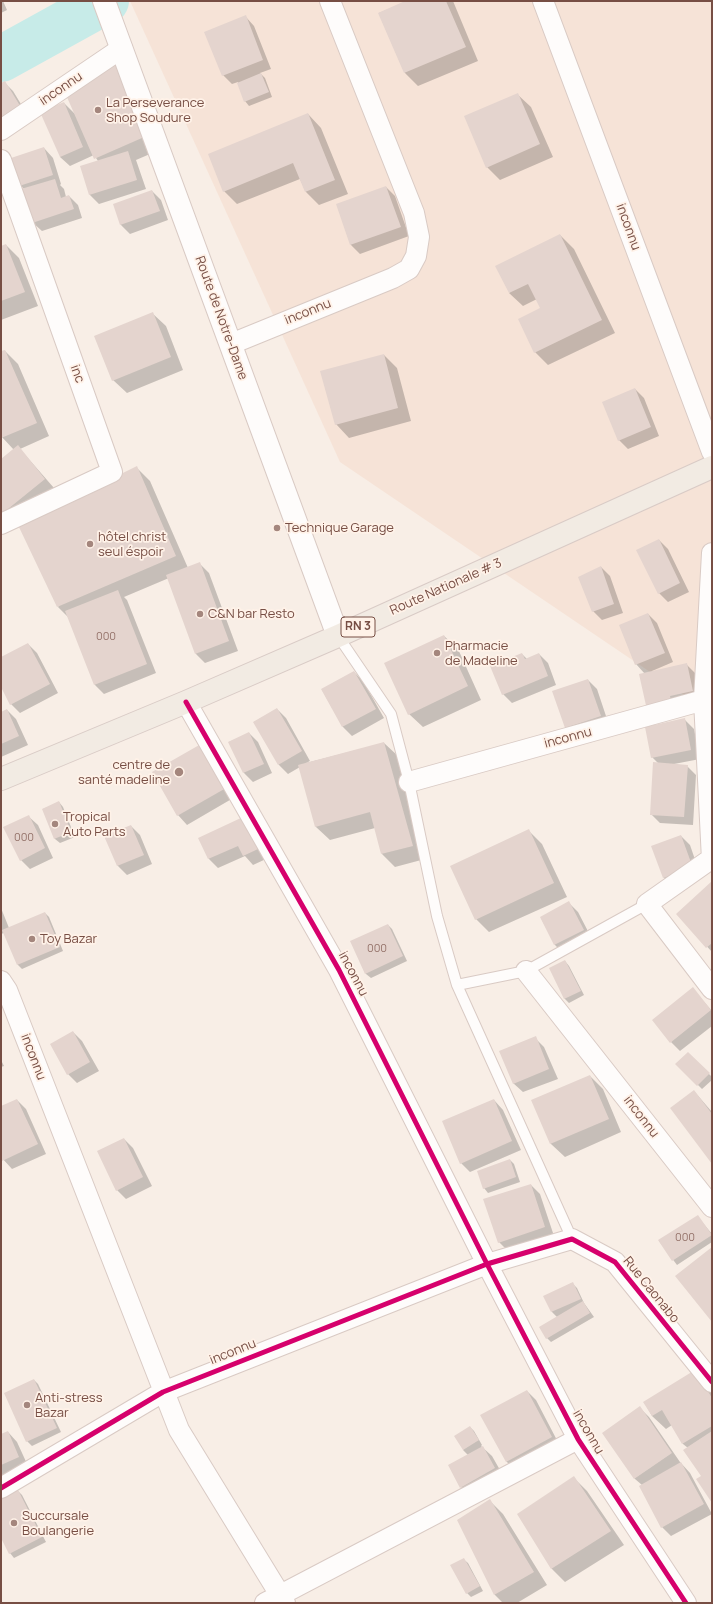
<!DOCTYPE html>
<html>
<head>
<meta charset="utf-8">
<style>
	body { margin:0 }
	#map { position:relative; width:713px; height:1604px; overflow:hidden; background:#f8eee6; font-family:Manrope,sans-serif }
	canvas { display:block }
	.frame { position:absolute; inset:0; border:2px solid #774e44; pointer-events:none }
</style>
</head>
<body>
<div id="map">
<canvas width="713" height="1604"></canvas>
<div class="frame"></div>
</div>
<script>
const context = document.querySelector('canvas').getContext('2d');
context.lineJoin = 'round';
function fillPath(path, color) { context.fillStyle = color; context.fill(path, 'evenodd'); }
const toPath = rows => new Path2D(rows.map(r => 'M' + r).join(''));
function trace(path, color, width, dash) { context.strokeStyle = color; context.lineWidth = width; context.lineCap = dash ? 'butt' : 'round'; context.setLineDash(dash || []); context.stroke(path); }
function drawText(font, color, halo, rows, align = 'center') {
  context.font = font + ' Manrope,sans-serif'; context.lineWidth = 3.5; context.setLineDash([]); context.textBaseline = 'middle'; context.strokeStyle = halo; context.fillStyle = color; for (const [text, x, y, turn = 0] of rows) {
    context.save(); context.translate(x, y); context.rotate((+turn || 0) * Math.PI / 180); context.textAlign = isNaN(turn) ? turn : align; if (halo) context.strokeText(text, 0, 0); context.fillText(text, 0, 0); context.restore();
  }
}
fillPath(toPath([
	[130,1,712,1,712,714,340,462]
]), '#f6e3d7');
fillPath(toPath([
	[1,1,3,1,7,10,1,13],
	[408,1,453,1,478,61,418,86,405,73,379,13],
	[245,16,254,26,271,69,260,73,265,78,272,97,249,106,245,101,238,82,232,84,223,75],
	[4,82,13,91,30,119,1,84],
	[65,89,164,148,136,160,146,189,99,204,90,195,81,167,98,161,94,155,70,166,60,157,64,103,76,115],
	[517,94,531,107,553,157,500,180,487,167],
	[308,114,321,128,348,194,319,205,306,192,300,179,237,204,224,191],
	[44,148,53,158,61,184,60,185,64,189,66,197,69,196,78,205,82,218,42,231,32,222,24,189,20,185],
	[386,187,395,196,409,236,360,254,351,245,337,205],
	[152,191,161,200,168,220,130,234,121,225,114,205],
	[560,235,574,249,615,333,548,365,535,352,541,308,537,299,523,306,509,293],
	[6,245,19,258,38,306,1,320,1,247],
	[152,313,166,326,183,370,127,393,113,380],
	[5,351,18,364,49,436,20,449,54,488,4,512,1,509,1,461,14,450,1,436,1,352],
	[384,355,397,368,411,421,349,438,336,424],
	[635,389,644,398,659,436,628,449,619,440],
	[137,468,150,481,188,568,200,564,209,573,238,651,205,663,196,654,169,578,124,597,127,600,156,673,104,694,95,685,69,618,58,607],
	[659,540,668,549,689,592,668,602,659,593],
	[601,567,610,576,623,613,602,620,593,611],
	[648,614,657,623,673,662,652,671,652,672,686,664,696,674,701,700,648,710,645,674,636,664],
	[444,636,458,649,481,700,423,727,409,714],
	[28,644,37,653,58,693,20,713,11,704,1,685,1,658],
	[522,654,527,659,539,654,548,663,556,685,512,703,503,694],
	[354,672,363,681,384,718,352,736,343,727,322,690],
	[588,680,597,689,609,725,575,737,565,728],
	[277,709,286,718,310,761,306,763,384,743,398,756,425,859,395,867,382,854,375,828,330,840,316,827,300,767,288,774,279,765,254,722],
	[7,710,16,719,28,745,1,757,1,713],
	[685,720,694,729,700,759,674,764,687,766,696,775,693,825,660,823,651,814,659,764,652,757],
	[249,733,258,742,272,773,253,782,244,773,229,742],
	[201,745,235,797,187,825,178,815],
	[59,802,63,807,75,837,60,843,55,839,43,809],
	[28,816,38,825,53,858,30,869,21,860],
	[243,818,266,859,253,865,245,856,218,868,209,859,200,838],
	[131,826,140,835,152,864,127,875,118,866,106,836],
	[529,831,542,844,567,897,489,932,476,919],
	[681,836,690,845,701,877,673,887,664,878],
	[712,882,712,952,677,914],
	[569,903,578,912,592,939,564,954,555,945,541,918],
	[1,908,9,928,45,913,49,917,63,951,22,969,18,965,4,933,1,934],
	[388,925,392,929,407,961,371,978,366,974,352,942],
	[565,961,569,966,584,995,569,1003,564,998],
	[693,989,712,1011,712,1026,680,1051,671,1042],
	[73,1032,82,1041,99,1071,77,1083,68,1074],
	[535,1038,544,1047,558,1079,523,1092,513,1083],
	[688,1053,712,1077,712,1080,702,1089,677,1064],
	[1,1060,4,1066,1,1067],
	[590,1076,603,1089,621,1132,565,1157,551,1144,533,1101],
	[694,1091,712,1112,712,1163],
	[17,1100,26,1109,46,1154,12,1169,1,1157,1,1107],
	[494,1100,503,1110,521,1150,470,1172,461,1163],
	[124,1139,133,1148,152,1186,126,1199,117,1190],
	[510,1160,514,1164,520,1182,488,1193,484,1188],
	[531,1185,540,1194,554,1236,508,1251,499,1242],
	[698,1217,712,1234,712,1242,677,1265,659,1241],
	[572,1283,577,1288,584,1303,594,1317,551,1342,547,1338,557,1317,552,1312,545,1296],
	[34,1380,38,1384,61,1432,32,1446,27,1441],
	[708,1385,712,1391,712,1501,702,1476,688,1448,683,1444,672,1425,666,1429,652,1416,644,1402],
	[527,1391,536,1400,560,1446,515,1470,506,1461],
	[640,1408,649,1417,680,1462,690,1473,712,1514,671,1536,662,1527,642,1485,635,1479,603,1433],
	[470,1427,474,1431,482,1445,481,1446,492,1456,504,1477,470,1496,461,1487,468,1455,463,1450],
	[8,1432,17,1442,28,1466,1,1478,1,1436],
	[574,1478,587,1491,624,1545,565,1582,552,1569,519,1514],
	[18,1491,22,1495,46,1542,14,1558,10,1553,1,1535,1,1499],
	[490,1501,503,1514,547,1585,517,1603,503,1603,495,1595,458,1520],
	[463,1559,468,1563,483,1591,471,1597,467,1593]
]), '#0003');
trace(toPath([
	[1,59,106,1]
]), '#c7ebe8', 46);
fillPath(toPath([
	[405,1,446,1,466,47,404,73,378,13],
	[246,15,263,60,222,76,204,32],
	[120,63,151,134,94,159,63,88],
	[261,73,269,92,244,102,237,83],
	[5,81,22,109,1,122,1,83],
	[518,93,540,144,486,168,464,116],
	[64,102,83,147,60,157,40,112],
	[308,113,335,180,305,192,293,163,223,192,208,154],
	[44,147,53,175,19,186,11,158],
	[128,151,137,180,89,195,80,166],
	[55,179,61,198,69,195,74,209,32,223,21,189],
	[386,186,401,227,350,245,336,204],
	[152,190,160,211,120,225,113,204],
	[560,234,602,320,534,353,518,319,540,308,528,284,509,293,495,266],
	[6,244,25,292,1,301,1,246],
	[153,312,171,357,112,381,94,336],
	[5,350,37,423,1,438,1,351],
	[384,354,398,408,335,425,320,371],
	[635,388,651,427,618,441,602,402],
	[18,445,45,479,3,513,1,510,1,459],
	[137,466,176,556,57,607,18,525],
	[659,539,680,583,658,594,636,550],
	[200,562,229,641,195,654,166,575],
	[601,566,614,604,592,612,578,577],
	[118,590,147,664,94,685,65,611],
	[648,613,665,653,635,665,619,625],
	[444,635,468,686,408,715,384,663],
	[28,643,50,684,10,705,1,687,1,657],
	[522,653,525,659,539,653,548,676,502,695,490,666],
	[687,663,693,691,670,696,672,705,647,710,639,674],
	[354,671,376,709,342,727,321,689],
	[588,679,601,716,565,728,552,691],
	[277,708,302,751,278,765,253,722],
	[7,709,19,736,1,744,1,712],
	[685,718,691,750,651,758,645,727],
	[249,732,264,764,243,773,228,742],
	[384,742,413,846,381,854,370,812,315,827,298,765],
	[201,744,226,788,177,816,152,772],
	[653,762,688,765,684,817,650,815],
	[59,801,71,832,54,839,42,809],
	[29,815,45,848,20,861,3,827],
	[243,817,258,849,243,856,238,846,208,859,198,838],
	[131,825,144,855,117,866,104,836],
	[529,829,554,883,475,920,450,866],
	[681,835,693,868,663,878,651,846],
	[712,881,712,943,706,948,676,914],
	[569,901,584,930,554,945,540,917],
	[45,912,60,947,17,965,2,930],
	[388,924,403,956,365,974,350,941],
	[565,960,581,991,564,999,549,968],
	[693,987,711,1010,670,1043,652,1020],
	[73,1031,90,1062,67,1075,50,1044],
	[536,1036,549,1069,513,1084,499,1051],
	[688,1052,710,1073,697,1086,675,1064],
	[590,1075,609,1119,550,1144,531,1100],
	[694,1090,712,1114,712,1164,670,1108],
	[17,1099,38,1144,2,1161,1,1106],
	[494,1099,512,1141,460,1164,442,1121],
	[124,1138,143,1177,116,1191,97,1151],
	[510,1159,516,1177,483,1189,477,1171],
	[531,1184,545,1227,498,1243,483,1199],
	[698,1215,712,1235,672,1261,658,1240],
	[712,1247,712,1322,675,1276],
	[573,1282,581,1299,551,1312,543,1296],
	[583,1301,590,1313,546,1339,539,1327],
	[695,1370,712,1398,712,1426,682,1444,662,1410,652,1416,643,1402],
	[34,1379,57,1428,26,1442,4,1393],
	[527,1390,552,1437,506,1462,480,1415],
	[640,1406,672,1453,634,1479,602,1433],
	[470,1426,479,1440,463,1450,454,1436],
	[8,1431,19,1457,1,1465,1,1434],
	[712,1431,712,1503,696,1479,701,1476,683,1450],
	[483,1446,495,1468,460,1488,448,1465],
	[681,1462,704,1504,661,1528,639,1486],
	[574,1476,611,1531,551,1569,517,1514],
	[18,1490,42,1537,9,1554,1,1538,1,1498],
	[490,1499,534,1572,494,1595,457,1520],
	[464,1558,480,1586,466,1594,450,1565]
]), '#e4d4ce');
const service = toPath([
	[338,636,391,714,409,782,437,916,457,985,572,1239],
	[457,985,526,971,647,904]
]);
const minor = toPath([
	[543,1,712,452],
	[1,130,122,48],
	[1,160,112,472,1,524],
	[231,344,393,278,409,269,416,256,419,237,414,213,330,1],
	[712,553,704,700,712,860],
	[186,702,339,970,487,1264,578,1439,686,1603],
	[409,782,704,700],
	[711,859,647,904,712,989],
	[526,971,712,1207],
	[1,981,7,990,179,1430,285,1603],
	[1,1488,163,1392,487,1264,572,1239,615,1262,712,1382],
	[265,1603,578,1439]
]);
const tertiary = toPath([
	[104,1,338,636]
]);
const primary = toPath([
	[1,779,186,702,338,636,712,467]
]);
trace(service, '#d9cac4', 12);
trace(minor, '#d9cac4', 22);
trace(tertiary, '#d9cac4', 24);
trace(primary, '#d9cbc6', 24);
trace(service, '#fefcfb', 10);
trace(minor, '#fefcfb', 20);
trace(tertiary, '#fefcfb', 22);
trace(primary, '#f2ebe3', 22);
trace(toPath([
	[186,702,339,970,487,1264,578,1439,686,1603],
	[1,1488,163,1392,487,1264,572,1239,615,1262,712,1382]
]), '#d6006c', 5);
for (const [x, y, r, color] of [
	[98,110,4,"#a4867d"],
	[277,528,4,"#a4867d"],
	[90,544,4,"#a4867d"],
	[200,614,4,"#a4867d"],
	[437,653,4,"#a4867d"],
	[179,772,5,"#a4867d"],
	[55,824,4,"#a4867d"],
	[32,939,4,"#a4867d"],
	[27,1405,4,"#a4867d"],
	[14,1523,4,"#a4867d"]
]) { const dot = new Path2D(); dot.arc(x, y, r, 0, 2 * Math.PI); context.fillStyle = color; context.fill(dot); trace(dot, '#fff2e8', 1.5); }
drawText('11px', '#947269', null, [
	["000",106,637],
	["000",24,838],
	["000",377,949],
	["000",685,1238]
]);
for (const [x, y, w] of [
	[358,627,34]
]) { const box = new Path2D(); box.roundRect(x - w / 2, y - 10, w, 20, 3); context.fillStyle = '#fff2e8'; context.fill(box); trace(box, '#774e44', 1); }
drawText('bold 12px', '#774e44', null, [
	["RN 3",358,627]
]);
drawText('13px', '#774e44', '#fff2e8', [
	["inconnu",61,89,-34],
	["inconnu",628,227,70],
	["inconnu",308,312,-22],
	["Route de Notre-Dame",221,318,70],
	["inc",77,374,70],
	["Route Nationale # 3",446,587,-24],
	["inconnu",568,738,-15],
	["inconnu",353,974,62],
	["inconnu",33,1057,69],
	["inconnu",641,1117,52],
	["Rue Caonabo",651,1290,51],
	["inconnu",233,1352,-22],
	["inconnu",588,1432,60]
]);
drawText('13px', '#774e44', '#fff2e8', [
	["La Perseverance",106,103],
	["Shop Soudure",106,118],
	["Technique Garage",285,528],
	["hôtel christ",98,537],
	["seul éspoir",98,552],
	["C&N bar Resto",208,614],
	["Pharmacie",445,646],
	["de Madeline",445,661],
	["centre de",170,765,"right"],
	["santé madeline",170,780,"right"],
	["Tropical",63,817],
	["Auto Parts",63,832],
	["Toy Bazar",40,939],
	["Anti-stress",35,1398],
	["Bazar",35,1413],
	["Succursale",22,1516],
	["Boulangerie",22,1531]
], 'left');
</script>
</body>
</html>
